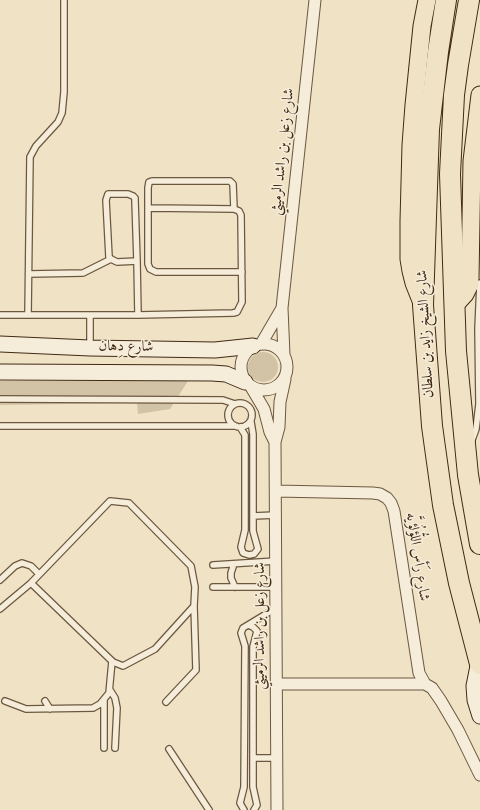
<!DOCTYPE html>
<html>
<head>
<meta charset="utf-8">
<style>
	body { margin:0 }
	canvas { display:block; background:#f0e2c5 }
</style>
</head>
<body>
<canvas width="480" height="810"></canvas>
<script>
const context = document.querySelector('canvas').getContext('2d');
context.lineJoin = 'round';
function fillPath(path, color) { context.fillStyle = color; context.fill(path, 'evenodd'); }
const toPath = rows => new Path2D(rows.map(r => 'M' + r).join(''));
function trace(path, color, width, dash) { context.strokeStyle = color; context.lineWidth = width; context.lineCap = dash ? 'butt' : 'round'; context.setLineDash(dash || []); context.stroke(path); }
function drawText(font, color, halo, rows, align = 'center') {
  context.font = font + ' "Sorts Mill Goudy",Amiri,serif'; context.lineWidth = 3; context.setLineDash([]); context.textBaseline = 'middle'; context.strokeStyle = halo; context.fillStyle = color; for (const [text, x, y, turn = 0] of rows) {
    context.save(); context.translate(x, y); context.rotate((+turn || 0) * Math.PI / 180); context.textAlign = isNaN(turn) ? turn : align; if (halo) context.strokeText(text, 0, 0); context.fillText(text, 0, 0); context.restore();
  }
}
fillPath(toPath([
	'248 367a15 15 0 1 1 30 0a15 15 0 1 1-30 0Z',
	[0,381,188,381,170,409,138,414,137,403,0,405]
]), '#d2c3a7');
const lane = toPath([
	[234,209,233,184,230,181,152,181,149,182,148,188,148,264,150,269,156,272,242,272],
	[137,261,117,262,111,259,109,257,106,200,108,194,128,194,133,196,135,198,135,201,137,261,138,315],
	[29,274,83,273,111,259],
	[0,315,138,315,233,313,237,312,242,302,241,215,239,211,234,209,149,208],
	[28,315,30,157,36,146,58,122,62,113,64,92,64,0],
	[90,315,90,347],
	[0,399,223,400,235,404],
	'228 415a12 12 0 1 1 24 0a12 12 0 1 1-24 0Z',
	[0,426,236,426],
	[240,427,245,435,245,530,241,547,243,553,249,555,254,554,258,549,253,531,253,434,251,422],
	[472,440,476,429,479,404,478,329,480,283],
	[253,516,276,515],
	[234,564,231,573,231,578,235,587],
	[213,565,276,561],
	[0,580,15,566,22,563,31,566,39,574],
	[213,587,276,587],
	[0,609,31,583,110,501,129,503,191,566,195,587,194,606,155,649,123,666,113,662,31,583],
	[248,625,276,608],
	[110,690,115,698,117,708,115,748],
	[104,700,104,748],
	[5,701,26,709,93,708,100,704,109,693,112,661],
	[45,701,50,709],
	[166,702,196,670,194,606],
	[169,749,209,810],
	[253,758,277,758],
	[244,810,240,803,244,787,245,646,241,633,243,628,248,625,253,627,257,631,253,647,253,787,257,805,254,810]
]);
const street = toPath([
	'241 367a23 23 0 1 1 46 0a23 23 0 1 1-46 0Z',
	[261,344,282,308],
	[284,355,282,308,315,0],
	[251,387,264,409,270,432,275,442],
	[276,491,373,493,380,494,387,498,391,503,394,511,419,673,425,684,432,688,441,701,458,730,480,775],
	[277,684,425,684],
	[277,810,275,442,279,427,280,402,285,379]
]);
const secondary = toPath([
	[0,344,90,348,215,350,253,346],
	[0,372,212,373,226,374,245,382],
	[479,661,474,686,475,700,480,716]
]);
const primary = toPath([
	[422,303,414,283,411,271,409,259,409,221,411,145,414,105,422,26,427,0],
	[454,306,465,294,469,286,470,279,472,161,480,95]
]);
const highway = toPath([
	[446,0,438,52,429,129,423,305,432,426,443,505,459,583,480,664],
	[469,0,458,65,454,95,450,174,456,351,468,475,480,544]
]);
trace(lane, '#6c5840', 8);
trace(street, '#6c5840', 13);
trace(secondary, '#402a14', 17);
trace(primary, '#402a14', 19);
trace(highway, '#402a14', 22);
trace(lane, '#f5ecd9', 5.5);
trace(street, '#f5ecd9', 11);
trace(secondary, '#f5ecd9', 15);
trace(primary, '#f0e2c5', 17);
trace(highway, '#f0e2c5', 20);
drawText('15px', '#402a14', '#f5ecd9', [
	["شارع زعل بن راشد الرميثي",284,152,-84],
	["شارع الشيخ زايد بن سلطان",427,334,-93],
	["شارع دِهان",126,348,1],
	["شارع رَأس اللُّؤلُؤيَّه",416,557,81],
	["شارع زعل بن راشد الرميثي",261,626,-90]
]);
</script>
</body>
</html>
